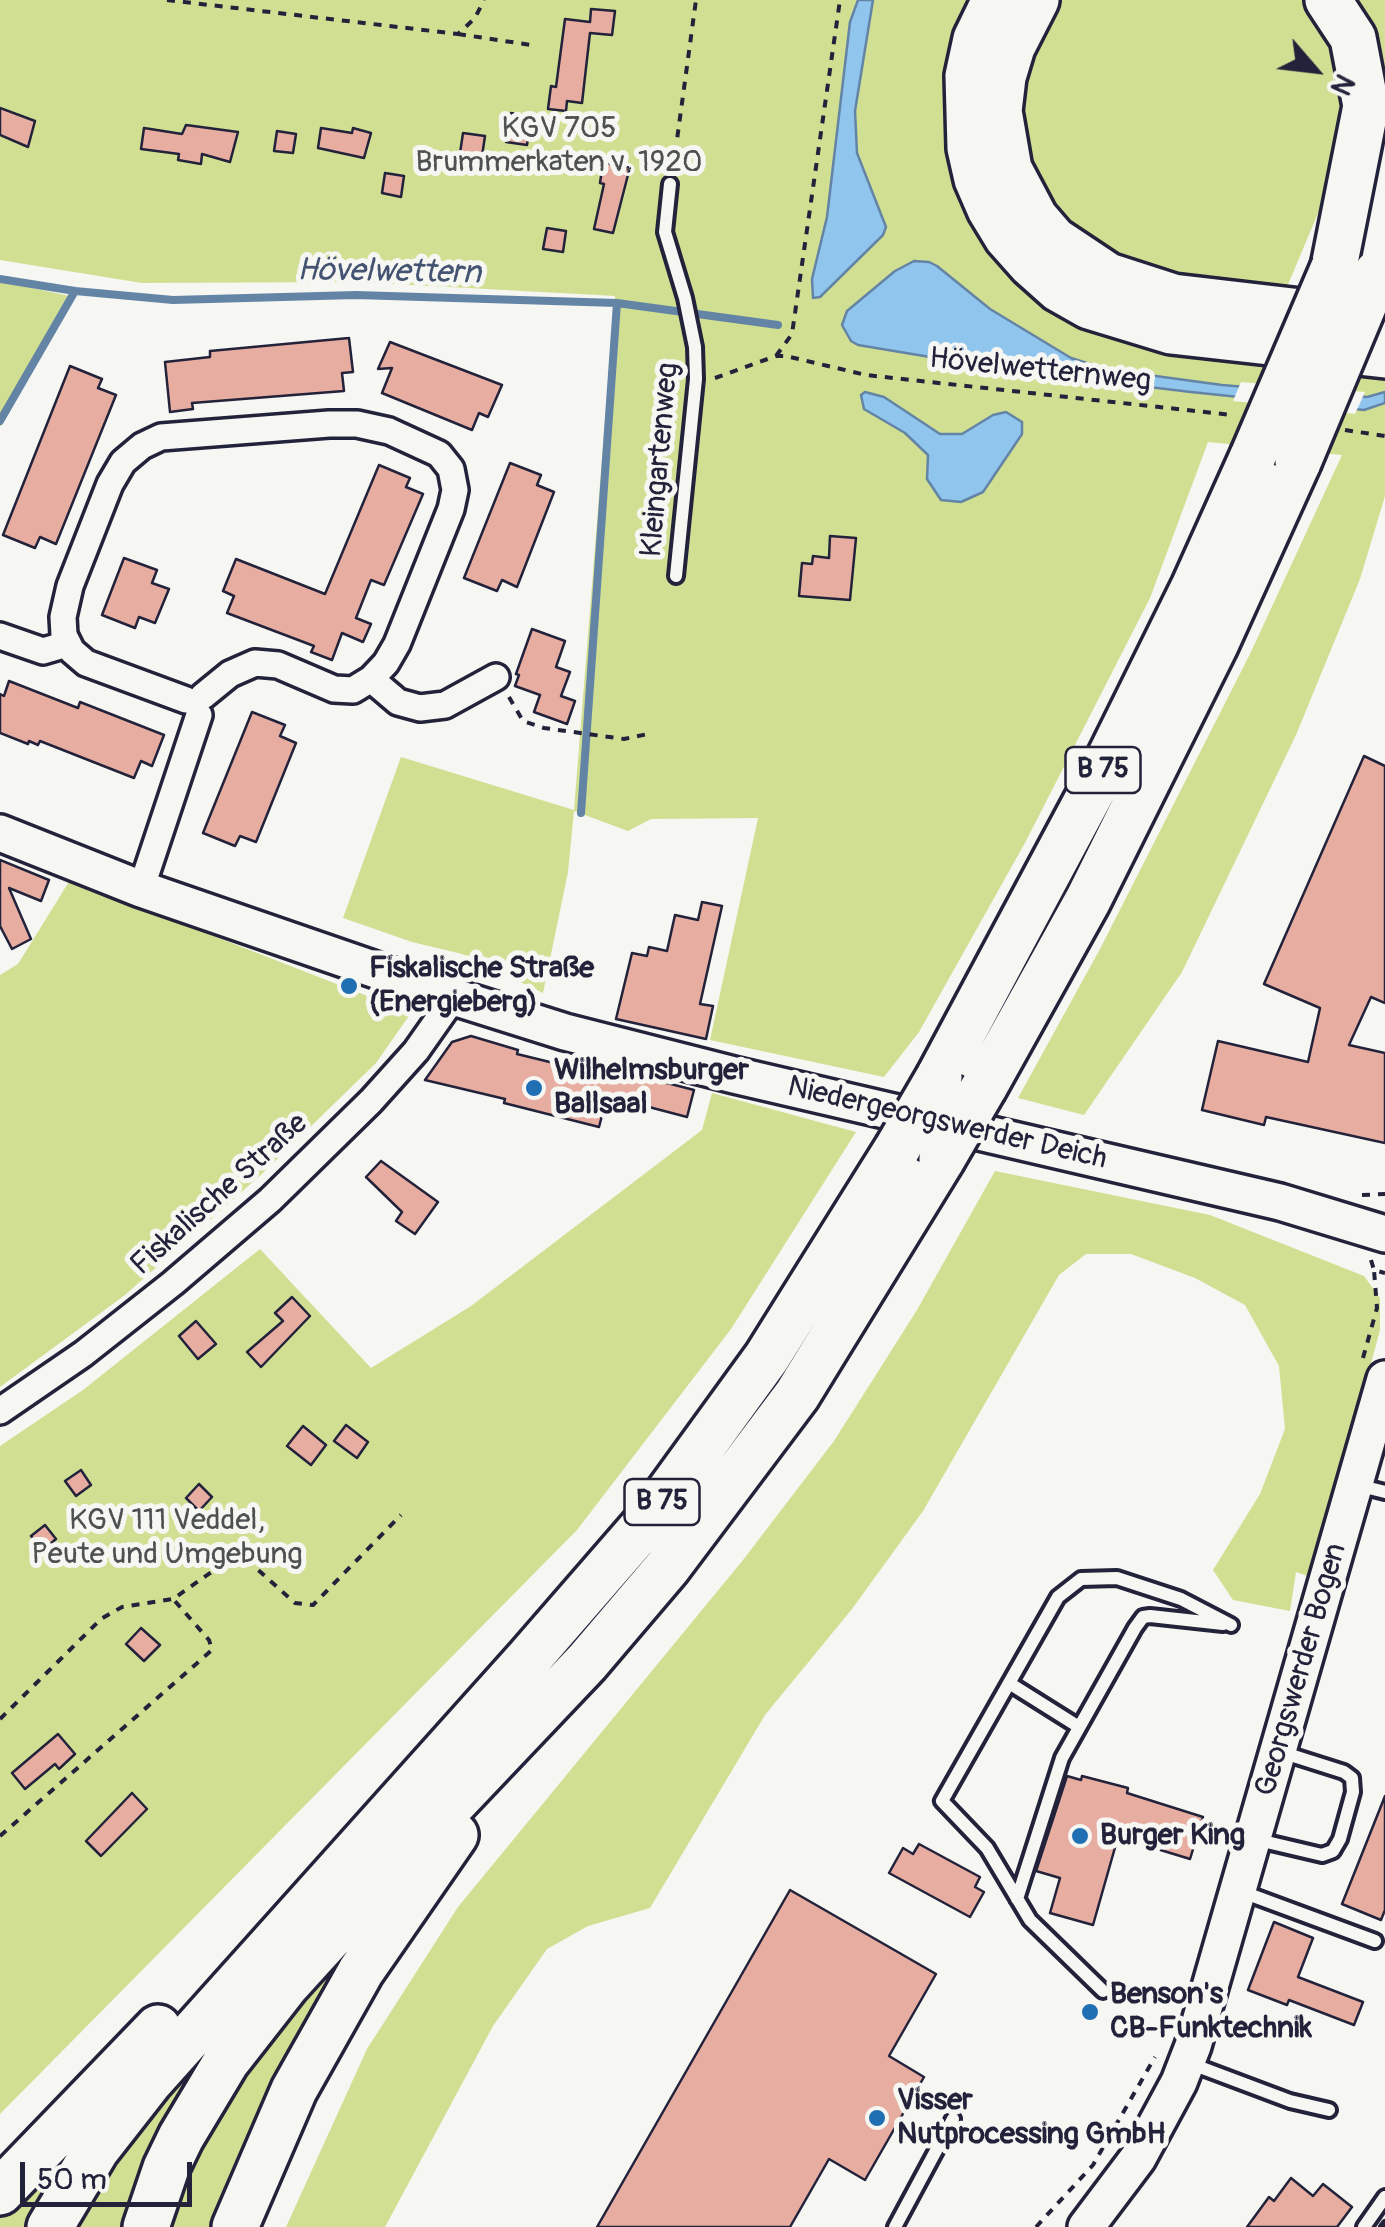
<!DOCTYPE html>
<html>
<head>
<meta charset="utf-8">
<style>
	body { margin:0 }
	#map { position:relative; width:1385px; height:2227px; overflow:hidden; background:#f6f6f2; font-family:Pangolin,sans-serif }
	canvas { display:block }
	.north { position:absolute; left:1265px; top:20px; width:100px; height:100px; -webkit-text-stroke:8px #f6f6f2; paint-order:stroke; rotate:118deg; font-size:28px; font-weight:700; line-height:40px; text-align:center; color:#22223b }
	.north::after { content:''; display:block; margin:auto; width:35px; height:45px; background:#22223b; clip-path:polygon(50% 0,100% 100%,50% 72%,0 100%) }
	.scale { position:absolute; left:20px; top:2162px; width:172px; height:45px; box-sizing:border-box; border:5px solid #22223b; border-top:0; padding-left:12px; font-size:30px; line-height:35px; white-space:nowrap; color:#22223b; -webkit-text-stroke:8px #f6f6f2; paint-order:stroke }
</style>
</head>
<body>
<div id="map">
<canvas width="1385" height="2227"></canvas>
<div class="north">N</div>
<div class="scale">50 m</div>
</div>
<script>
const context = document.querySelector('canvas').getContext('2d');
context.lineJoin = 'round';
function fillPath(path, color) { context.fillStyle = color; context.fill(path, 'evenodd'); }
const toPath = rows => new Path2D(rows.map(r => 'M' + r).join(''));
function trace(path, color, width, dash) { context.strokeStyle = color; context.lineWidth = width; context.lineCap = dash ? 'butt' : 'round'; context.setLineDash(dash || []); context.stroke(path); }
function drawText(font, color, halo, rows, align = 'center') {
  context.font = font + ' Pangolin,sans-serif'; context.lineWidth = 10; context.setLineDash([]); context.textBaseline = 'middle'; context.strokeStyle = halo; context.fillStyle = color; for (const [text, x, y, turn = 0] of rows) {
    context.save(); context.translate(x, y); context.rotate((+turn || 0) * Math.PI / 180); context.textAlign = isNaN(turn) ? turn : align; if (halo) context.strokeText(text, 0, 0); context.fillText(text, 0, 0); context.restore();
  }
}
fillPath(toPath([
	[0,0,858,0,850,22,827,217,812,279,814,298,821,297,883,236,886,227,857,154,855,131,855,111,873,0,969,0,957,26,944,112,948,153,957,190,971,220,1079,324,1120,342,1166,351,1385,372,1385,392,1367,397,1222,385,1119,371,1071,358,990,309,929,262,914,261,895,271,844,316,851,341,858,345,1014,371,1364,410,1385,403,1385,496,1360,579,1296,735,1182,972,1084,1115,1018,1098,1100,949,1250,654,1342,455,1208,442,1150,598,1026,841,919,1032,884,1077,710,1040,758,818,651,819,628,831,574,811,568,872,543,993,462,954,412,942,343,918,401,757,574,810,615,296,357,282,142,283,0,260],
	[1052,0,1312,0,1340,43,1347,144,1282,299,1175,284,1063,231,1015,137,1024,51],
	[1350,0,1385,0,1385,68,1380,68],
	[0,281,74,297,0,427],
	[70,880,411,1013,376,1063,264,1172,125,1295,0,1387,0,975,18,964],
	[712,1093,856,1132,731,1329,577,1530,0,2114,0,1446,83,1390,260,1249,371,1368,471,1306,702,1130],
	[995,1171,1210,1215,1364,1276,1380,1298,1380,1330,1313,1578,1296,1572,1290,1611,1233,1600,1213,1570,1260,1494,1285,1429,1279,1366,1245,1305,1195,1278,1131,1254,1086,1254,1059,1275,923,1511,852,1609,765,1715,650,1908,588,1926,547,1949,493,2026,385,2227,286,2227,367,2049,458,1907,743,1560,834,1441,917,1310],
	[361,1943,226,2227,172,2227,181,2193,210,2129,274,2033],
	[235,2002,126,2227,77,2227,95,2190,95,2176],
	[66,2148,27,2227,0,2227,0,2205]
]), '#d1df92');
const water = toPath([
	[858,0,873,0,855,111,857,153,886,227,883,235,820,297,813,298,812,279,827,217,850,22,858,0],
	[914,261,929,262,937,266,990,309,1071,358,1087,363,1119,371,1222,385,1367,397,1385,392,1385,403,1364,410,1191,392,1014,371,858,345,851,341,842,325,847,311,895,271,914,261],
	[865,392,884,397,940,434,962,434,993,415,1006,412,1022,422,1022,434,983,492,961,502,941,500,927,479,928,455,905,433,864,409,861,395,865,392]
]);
fillPath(water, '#90c5ee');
trace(water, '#6484a6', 2.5);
fillPath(toPath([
	[1241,382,1365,392,1355,414,1233,401]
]), '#f6f6f2');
trace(toPath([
	[0,279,75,291,173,300,356,295,617,303,778,325],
	[0,421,75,291],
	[581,813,617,303]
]), '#6484a6', 8);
const building = toPath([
	[591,9,615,11,612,35,590,33,582,103,567,101,566,111,548,109,551,86,556,87,565,19,590,22,591,9],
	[0,108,35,121,28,147,0,135,0,108],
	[511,113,531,116,527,145,506,142,511,113],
	[186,125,238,132,230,162,202,154,201,164,178,160,179,154,141,149,144,128,182,134,186,125],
	[321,128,352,133,353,128,371,133,364,158,318,148,321,128],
	[277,131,296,134,293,153,274,151,277,131],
	[463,133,485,136,481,163,459,160,463,133],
	[603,163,630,167,613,233,594,229,604,184,600,183,603,163],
	[385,173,404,176,401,197,382,193,385,173],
	[547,228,566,231,563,252,543,249,547,228],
	[349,338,353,372,342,373,344,391,192,403,193,409,170,412,165,362,210,357,210,351,349,338],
	[390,342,502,385,488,417,479,413,472,430,382,393,392,368,378,369,390,342],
	[70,366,102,379,98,388,116,395,56,544,40,537,35,548,3,535,70,366],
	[510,463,541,475,537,485,554,492,517,587,502,580,497,591,464,578,510,463],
	[379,465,410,478,406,487,423,494,384,585,371,580,356,618,371,624,363,642,342,633,332,660,311,652,314,646,227,613,234,596,223,591,236,559,325,594,379,465],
	[830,536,856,538,850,600,799,596,802,563,812,564,813,556,829,558,830,536],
	[124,558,157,570,152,583,169,589,155,623,139,617,135,628,102,615,124,558],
	[532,629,565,641,556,667,570,672,561,696,575,701,567,724,534,712,540,695,515,686,519,675,516,674,532,629],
	[9,681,78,708,80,702,164,735,152,766,141,761,134,778,40,741,38,745,29,741,28,744,0,733,0,694,4,696,9,681],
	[252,712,285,725,280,736,296,743,256,842,240,836,235,846,203,833,252,712],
	[1364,756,1385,766,1385,1003,1371,997,1349,1045,1385,1053,1385,1143,1266,1117,1264,1125,1202,1110,1218,1041,1308,1062,1320,1008,1264,984,1364,756],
	[0,860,49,880,41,901,9,888,31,939,12,949,0,926,0,860],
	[702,902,722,906,700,1004,713,1006,706,1039,616,1019,632,953,647,956,649,947,667,951,675,915,698,920,702,902],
	[471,1036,518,1050,517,1054,611,1077,613,1069,694,1090,687,1117,607,1096,599,1127,504,1103,505,1099,425,1080,452,1042,471,1036],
	[381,1161,438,1202,415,1234,396,1221,402,1212,366,1177,381,1161],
	[292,1297,310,1316,261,1367,247,1352,283,1321,275,1313,292,1297],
	[196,1321,216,1344,198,1359,179,1336,196,1321],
	[346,1425,368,1442,357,1458,334,1441,346,1425],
	[303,1426,326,1445,311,1465,287,1446,303,1426],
	[81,1470,91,1485,76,1496,65,1481,81,1470],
	[199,1484,212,1497,199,1511,186,1498,199,1484],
	[45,1525,56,1539,43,1550,31,1536,45,1525],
	[141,1628,160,1645,144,1661,126,1644,141,1628],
	[58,1734,75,1754,59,1769,55,1764,25,1789,12,1773,58,1734],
	[1067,1776,1081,1780,1082,1776,1128,1788,1127,1793,1203,1817,1190,1859,1118,1837,1093,1925,1050,1913,1060,1878,1036,1871,1067,1776],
	[132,1793,147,1809,101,1856,86,1841,132,1793],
	[1385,1796,1385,1910,1381,1920,1342,1904,1385,1796],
	[919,1844,980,1877,975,1887,984,1892,970,1917,889,1873,903,1848,913,1854,919,1844],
	[790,1890,936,1974,889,2056,924,2077,865,2180,829,2159,790,2227,597,2227,790,1890],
	[1274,1922,1313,1938,1298,1977,1363,2002,1354,2025,1289,2000,1287,2005,1248,1990,1274,1922],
	[1291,2178,1313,2196,1323,2184,1352,2207,1337,2227,1247,2227,1269,2197,1274,2201,1291,2178]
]);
fillPath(building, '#e7ada1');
trace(building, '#22223b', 2.5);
const lane = toPath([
	[670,184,665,232,685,298,695,347,696,379,676,576],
	[1357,1485,1385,1492],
	[1009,1683,1079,1727],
	[1254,1839,1322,1855,1333,1851,1340,1839,1353,1792,1352,1778,1344,1772,1281,1752],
	[1240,1891,1375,1941],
	[1017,1899,1062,1758,1135,1628,1143,1617,1150,1616,1223,1624],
	[1103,1991,1030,1920,987,1848,942,1801,1058,1597,1081,1579,1117,1578,1181,1599,1231,1625],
	[1189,2063,1290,2101,1329,2110],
	[895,2227,953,2119],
	[1364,2227,1385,2197]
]);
const street = toPath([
	[0,636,43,651,67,644],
	[371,679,398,702,420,708,445,705,496,677],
	[186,700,86,663,72,651,64,635,63,617,70,586,110,484,123,462,142,446,161,437,329,424,357,424,389,431,439,454,451,469,455,490,451,509,397,644,386,663,371,679,353,690,334,689,278,665,255,663,230,674,203,696],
	[141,889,199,715],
	[0,1411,83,1354,173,1283,270,1200,371,1101,416,1051,454,997]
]);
const secondary = toPath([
	[0,833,141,889,454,997,565,1032,734,1075,1280,1202,1385,1234],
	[1086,2227,1138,2158,1179,2082,1193,2046,1385,1379]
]);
const highway = toPath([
	[995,0,976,39,968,76,970,148,977,179,990,209,1007,237,1031,264,1059,289,1089,306,1171,331,1385,355],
	[1036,0,1012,47,1003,77,999,111,1009,169,1035,218,1054,240,1108,276,1173,297,1385,322],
	[1328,0,1353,38,1366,106,1334,267],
	[939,1077,1108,761,1194,587,1253,456],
	[984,1087,1088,900,1215,645,1298,462],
	[0,2192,158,2028],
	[50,2227,96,2150,150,2081,529,1658,648,1521,767,1357,897,1149],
	[146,2227,166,2168,181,2137,226,2062,287,1984,418,1840,587,1662,667,1568,797,1395,942,1159],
	[235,2227,294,2090,361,1971,455,1835]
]);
trace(lane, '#22223b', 20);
trace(street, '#22223b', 32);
trace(secondary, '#22223b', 42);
trace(highway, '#22223b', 52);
trace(toPath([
	[167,0,458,34,475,18,484,0],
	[458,34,531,45],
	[673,169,696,0],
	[776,356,792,334,840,0],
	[715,378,776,356,786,356,866,375,1232,415],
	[1345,430,1385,436],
	[509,697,523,721,544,728,624,739,648,734],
	[1362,1195,1385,1194],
	[1371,1260,1374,1270,1385,1273],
	[1363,1358,1377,1308,1374,1270],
	[0,1719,101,1619,122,1607,173,1599,230,1559,247,1560,295,1603,313,1605,401,1515],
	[0,1836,212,1650,209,1640,174,1600],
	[1036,2227,1093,2165,1155,2057]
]), '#22223b', 4, [8, 8]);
trace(lane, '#f6f6f2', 12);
trace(street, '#f6f6f2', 25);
trace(secondary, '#f6f6f2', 35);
trace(highway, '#f6f6f2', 45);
trace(toPath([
	[1382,2227,1385,2223]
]), '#22223b', 8);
const highwayBridge = toPath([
	[1253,456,1334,267],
	[1298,462,1377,273],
	[897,1149,939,1077],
	[942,1159,984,1087]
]);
trace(highwayBridge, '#22223b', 52, []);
trace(highwayBridge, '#f6f6f2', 45);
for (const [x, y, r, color] of [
	[349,986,10,"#1f6fb2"],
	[534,1088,10,"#1f6fb2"],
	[1080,1836,10,"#1f6fb2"],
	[1090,2012,10,"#1f6fb2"],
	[877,2118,10,"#1f6fb2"]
]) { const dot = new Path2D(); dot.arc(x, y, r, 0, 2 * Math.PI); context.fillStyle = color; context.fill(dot); trace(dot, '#f6f6f2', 4); }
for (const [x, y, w] of [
	[1103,770,75],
	[662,1502,75]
]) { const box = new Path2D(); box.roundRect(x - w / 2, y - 23, w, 46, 8); context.fillStyle = '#f6f6f2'; context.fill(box); trace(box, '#22223b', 2.5); }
drawText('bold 28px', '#22223b', null, [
	["B 75",1103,770],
	["B 75",662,1502]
]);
drawText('30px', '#4e5151', '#f6f6f2', [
	["KGV 705",559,129],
	["Brummerkaten v. 1920",559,163],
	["KGV 111 Veddel,",167,1521],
	["Peute und Umgebung",167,1555]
]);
drawText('30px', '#22223b', '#f6f6f2', [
	["Hövelwetternweg",1040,371,6],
	["Kleingartenweg",661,460,-85],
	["Niedergeorgswerder Deich",947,1124,13],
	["Fiskalische Straße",220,1195,-42],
	["Georgswerder Bogen",1302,1670,-74]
]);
drawText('bold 30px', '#22223b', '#f6f6f2', [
	["Fiskalische Straße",369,969],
	["(Energieberg)",369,1003],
	["Wilhelmsburger",554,1071],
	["Ballsaal",554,1105],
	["Burger King",1100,1836],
	["Benson's",1110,1995],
	["CB-Funktechnik",1110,2029],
	["Visser",897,2101],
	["Nutprocessing GmbH",897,2135]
], 'left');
drawText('italic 32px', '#435371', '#f6f6f2', [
	["Hövelwettern",389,273,1]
]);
</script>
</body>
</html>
